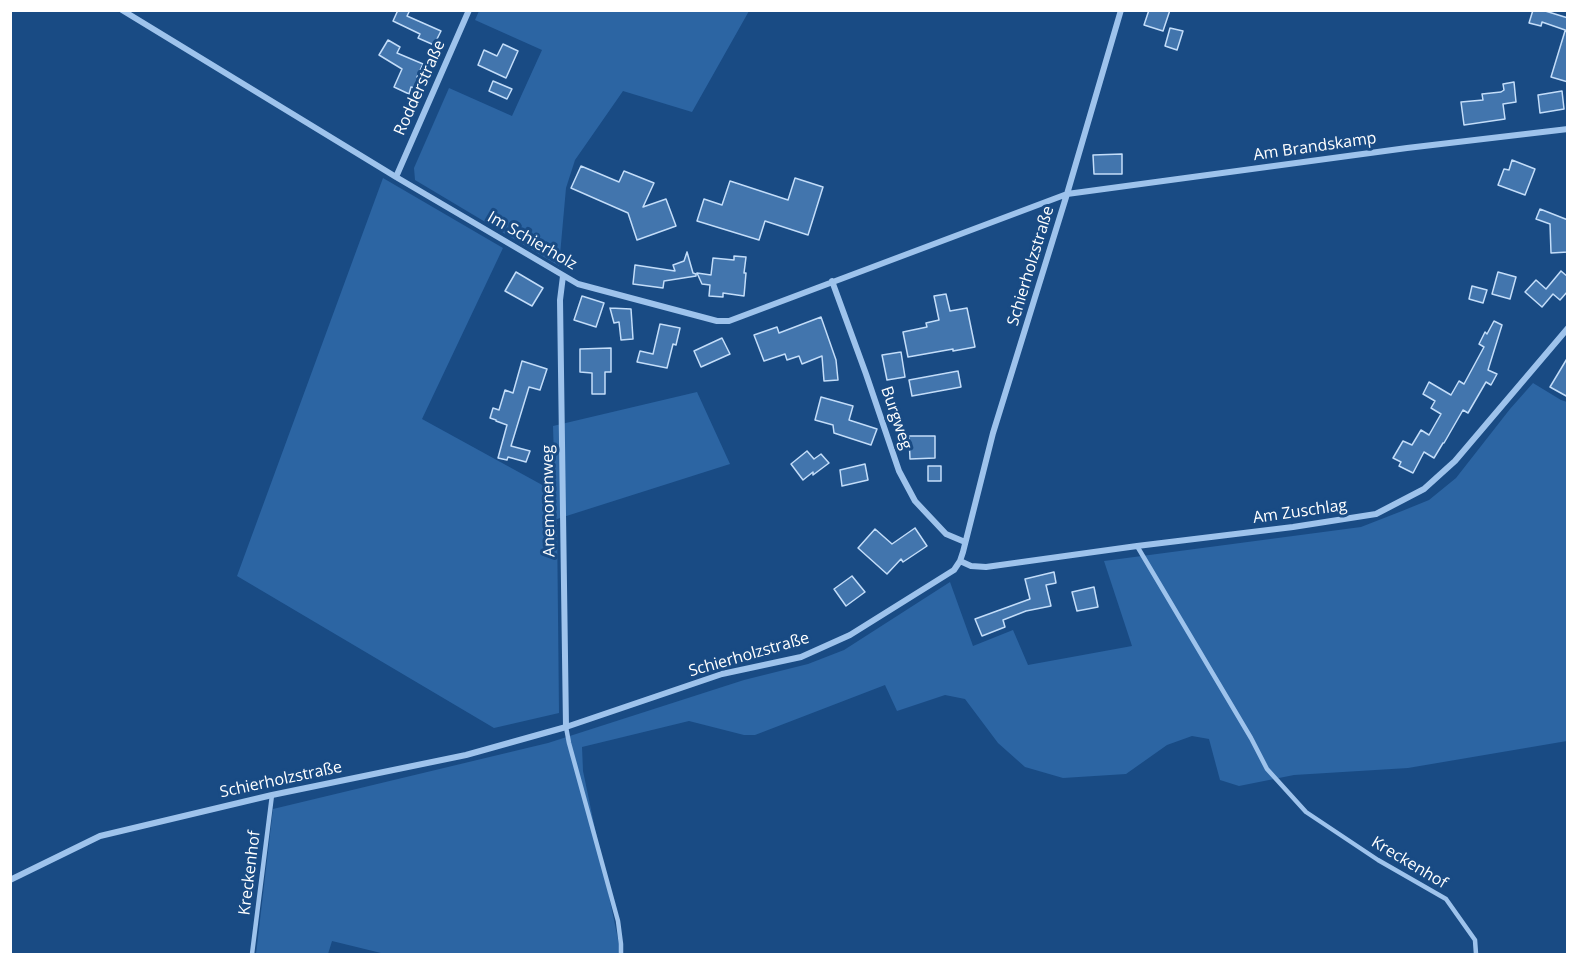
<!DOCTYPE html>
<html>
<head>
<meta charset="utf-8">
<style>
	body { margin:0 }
	#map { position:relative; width:1578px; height:965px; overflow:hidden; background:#194b84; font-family:"Open Sans",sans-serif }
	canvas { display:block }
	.frame { position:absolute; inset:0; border:12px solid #fff; pointer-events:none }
</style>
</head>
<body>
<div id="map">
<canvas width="1578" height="965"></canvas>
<div class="frame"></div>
</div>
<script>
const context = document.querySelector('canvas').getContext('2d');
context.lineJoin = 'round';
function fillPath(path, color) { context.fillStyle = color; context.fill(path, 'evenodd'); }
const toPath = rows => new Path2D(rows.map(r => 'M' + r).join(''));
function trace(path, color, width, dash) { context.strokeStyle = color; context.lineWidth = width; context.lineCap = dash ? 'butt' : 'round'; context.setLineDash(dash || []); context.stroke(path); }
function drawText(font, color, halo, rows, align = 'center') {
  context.font = font + ' "Open Sans",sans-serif'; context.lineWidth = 6; context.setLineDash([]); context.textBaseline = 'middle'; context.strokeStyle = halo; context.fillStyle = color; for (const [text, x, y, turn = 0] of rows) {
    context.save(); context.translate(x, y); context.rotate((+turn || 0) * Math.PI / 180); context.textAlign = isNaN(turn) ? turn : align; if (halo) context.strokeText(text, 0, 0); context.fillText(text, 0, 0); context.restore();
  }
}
fillPath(toPath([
	[479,11,479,10,749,11,692,112,623,91,575,160,566,188,559,266,415,180,414,168,449,88,512,116,542,50,475,20],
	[383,178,503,248,422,419,555,492,553,426,697,392,730,464,557,519,559,713,494,728,237,576],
	[1533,383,1561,400,1567,402,1567,741,1408,768,1294,775,1239,786,1220,780,1209,739,1192,736,1167,745,1126,774,1063,778,1025,767,998,743,965,699,945,695,897,711,885,685,755,735,744,735,689,721,582,747,583,771,619,944,620,954,381,954,381,953,332,941,328,954,256,954,273,809,548,743,744,680,808,664,844,650,950,582,973,646,1013,630,1028,665,1132,646,1104,561,1361,527,1402,511,1429,500,1456,478,1510,409]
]), '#2c65a3');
const building = toPath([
	[398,10,410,10,407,16,441,31,434,45,418,38,420,34,393,21,398,10],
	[1149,10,1170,10,1163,31,1144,25,1149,10],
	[1533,10,1542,10,1568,18,1568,31,1542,22,1541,26,1529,23,1533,10],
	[1170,28,1183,31,1177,50,1165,46,1170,28],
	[1565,31,1568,32,1568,82,1551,77,1565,31],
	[388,40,400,47,397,53,423,64,417,77,420,78,415,88,411,87,409,94,394,87,402,69,379,55,388,40],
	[503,44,518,51,506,78,478,65,484,50,497,56,503,44],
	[493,81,512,89,507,99,489,91,493,81],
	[1514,82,1516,102,1503,104,1505,119,1464,125,1461,102,1483,100,1482,94,1501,92,1504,90,1503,84,1514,82],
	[1562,91,1564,109,1540,113,1538,95,1562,91],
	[1122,154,1122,174,1094,174,1093,155,1122,154],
	[1512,160,1535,169,1525,195,1498,185,1504,169,1509,170,1512,160],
	[581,166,619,182,624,171,654,183,643,207,666,199,676,226,637,240,628,213,571,188,581,166],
	[795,178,823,187,808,235,765,221,759,240,697,221,704,199,722,205,730,181,788,200,795,178],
	[1540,209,1568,220,1568,252,1551,253,1550,224,1536,219,1540,209],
	[687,252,693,273,696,274,696,276,664,281,663,288,633,284,635,265,675,271,673,265,684,261,687,252],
	[734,256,746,257,744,273,746,273,744,296,723,293,723,297,709,296,710,285,702,284,697,273,711,275,713,258,734,260,734,256],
	[1561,271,1568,277,1568,291,1560,300,1553,294,1542,307,1525,292,1536,280,1546,289,1561,271],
	[516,272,543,288,532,306,505,291,516,272],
	[1498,272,1516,277,1510,299,1492,294,1498,272],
	[1472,286,1487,290,1483,303,1469,299,1472,286],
	[946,294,950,311,967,308,975,347,953,351,953,349,908,357,903,332,927,327,926,323,939,320,934,296,946,294],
	[582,296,604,303,596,327,574,320,582,296],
	[610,308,631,309,633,339,621,340,619,322,614,323,610,308],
	[821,317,836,360,838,380,824,381,822,356,802,364,799,356,787,360,785,354,764,361,754,335,777,327,779,333,821,317],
	[1494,321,1502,325,1488,370,1497,374,1491,385,1486,382,1468,413,1463,410,1444,443,1443,443,1434,458,1424,452,1413,473,1399,466,1401,462,1393,458,1403,441,1412,445,1421,430,1429,435,1441,414,1431,408,1435,401,1423,394,1429,382,1451,395,1459,381,1464,384,1484,347,1479,344,1485,332,1487,334,1494,321],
	[660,324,680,328,676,345,673,344,667,368,637,362,640,351,653,354,660,324],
	[722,338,730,354,701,367,694,351,722,338],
	[611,348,611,372,605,372,605,394,592,394,592,373,580,372,580,349,611,348],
	[901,352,905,377,887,380,882,355,901,352],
	[1568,357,1568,397,1550,387,1568,357],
	[522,361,547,369,540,390,529,387,511,446,530,451,526,462,508,457,507,460,498,458,507,425,496,421,496,420,490,418,493,408,499,410,505,390,513,393,522,361],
	[958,371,961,387,912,396,909,380,958,371],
	[821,397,853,406,849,420,877,429,871,445,834,433,833,425,815,420,821,397],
	[909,436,935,436,935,458,910,459,909,436],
	[807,451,814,459,821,454,829,463,813,475,813,472,803,480,791,464,807,451],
	[865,464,868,480,842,486,840,470,865,464],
	[928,466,941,466,941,481,928,481,928,466],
	[915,528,927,546,903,562,901,559,887,574,858,548,875,529,892,544,915,528],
	[1054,572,1056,583,1046,585,1051,606,1026,611,1003,620,1005,627,982,636,975,619,1030,599,1025,579,1054,572],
	[852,576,865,592,846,606,834,589,852,576],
	[1094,587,1098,607,1077,611,1072,592,1094,587]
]);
fillPath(building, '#4275ad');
trace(building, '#c3ddf9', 1.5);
trace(toPath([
	[1137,546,1251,738,1267,769,1306,812,1378,860,1446,899,1475,940,1476,954],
	[566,727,569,743,618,921,621,944,621,954],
	[252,954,272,795]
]), '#9ec3ec', 4.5);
trace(toPath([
	[122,10,396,177,578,284,717,321,729,321,1067,194,1407,148,1568,129],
	[396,177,469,10],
	[563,276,560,300,566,727],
	[832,281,866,374,899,471,915,501,946,534,965,542],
	[960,561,971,566,986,567,1137,546,1293,527,1376,514,1424,489,1455,461,1568,328],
	[10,880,100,836,272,795,466,755,566,727,722,674,801,657,850,635,954,570,960,561,963,552,993,433,1067,194,1121,10]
]), '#9ec3ec', 6);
drawText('16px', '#fff', '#194b84', [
	["Rodderstraße",420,88,-66],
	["Am Brandskamp",1315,147,-8],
	["Im Schierholz",532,241,30],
	["Schierholzstraße",1031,266,-73],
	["Burgweg",896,418,71],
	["Anemonenweg",549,501,-91],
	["Am Zuschlag",1300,512,-8],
	["Schierholzstraße",749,655,-16],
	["Schierholzstraße",281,780,-12],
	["Kreckenhof",1409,863,31],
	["Kreckenhof",250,873,-83]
]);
</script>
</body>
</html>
